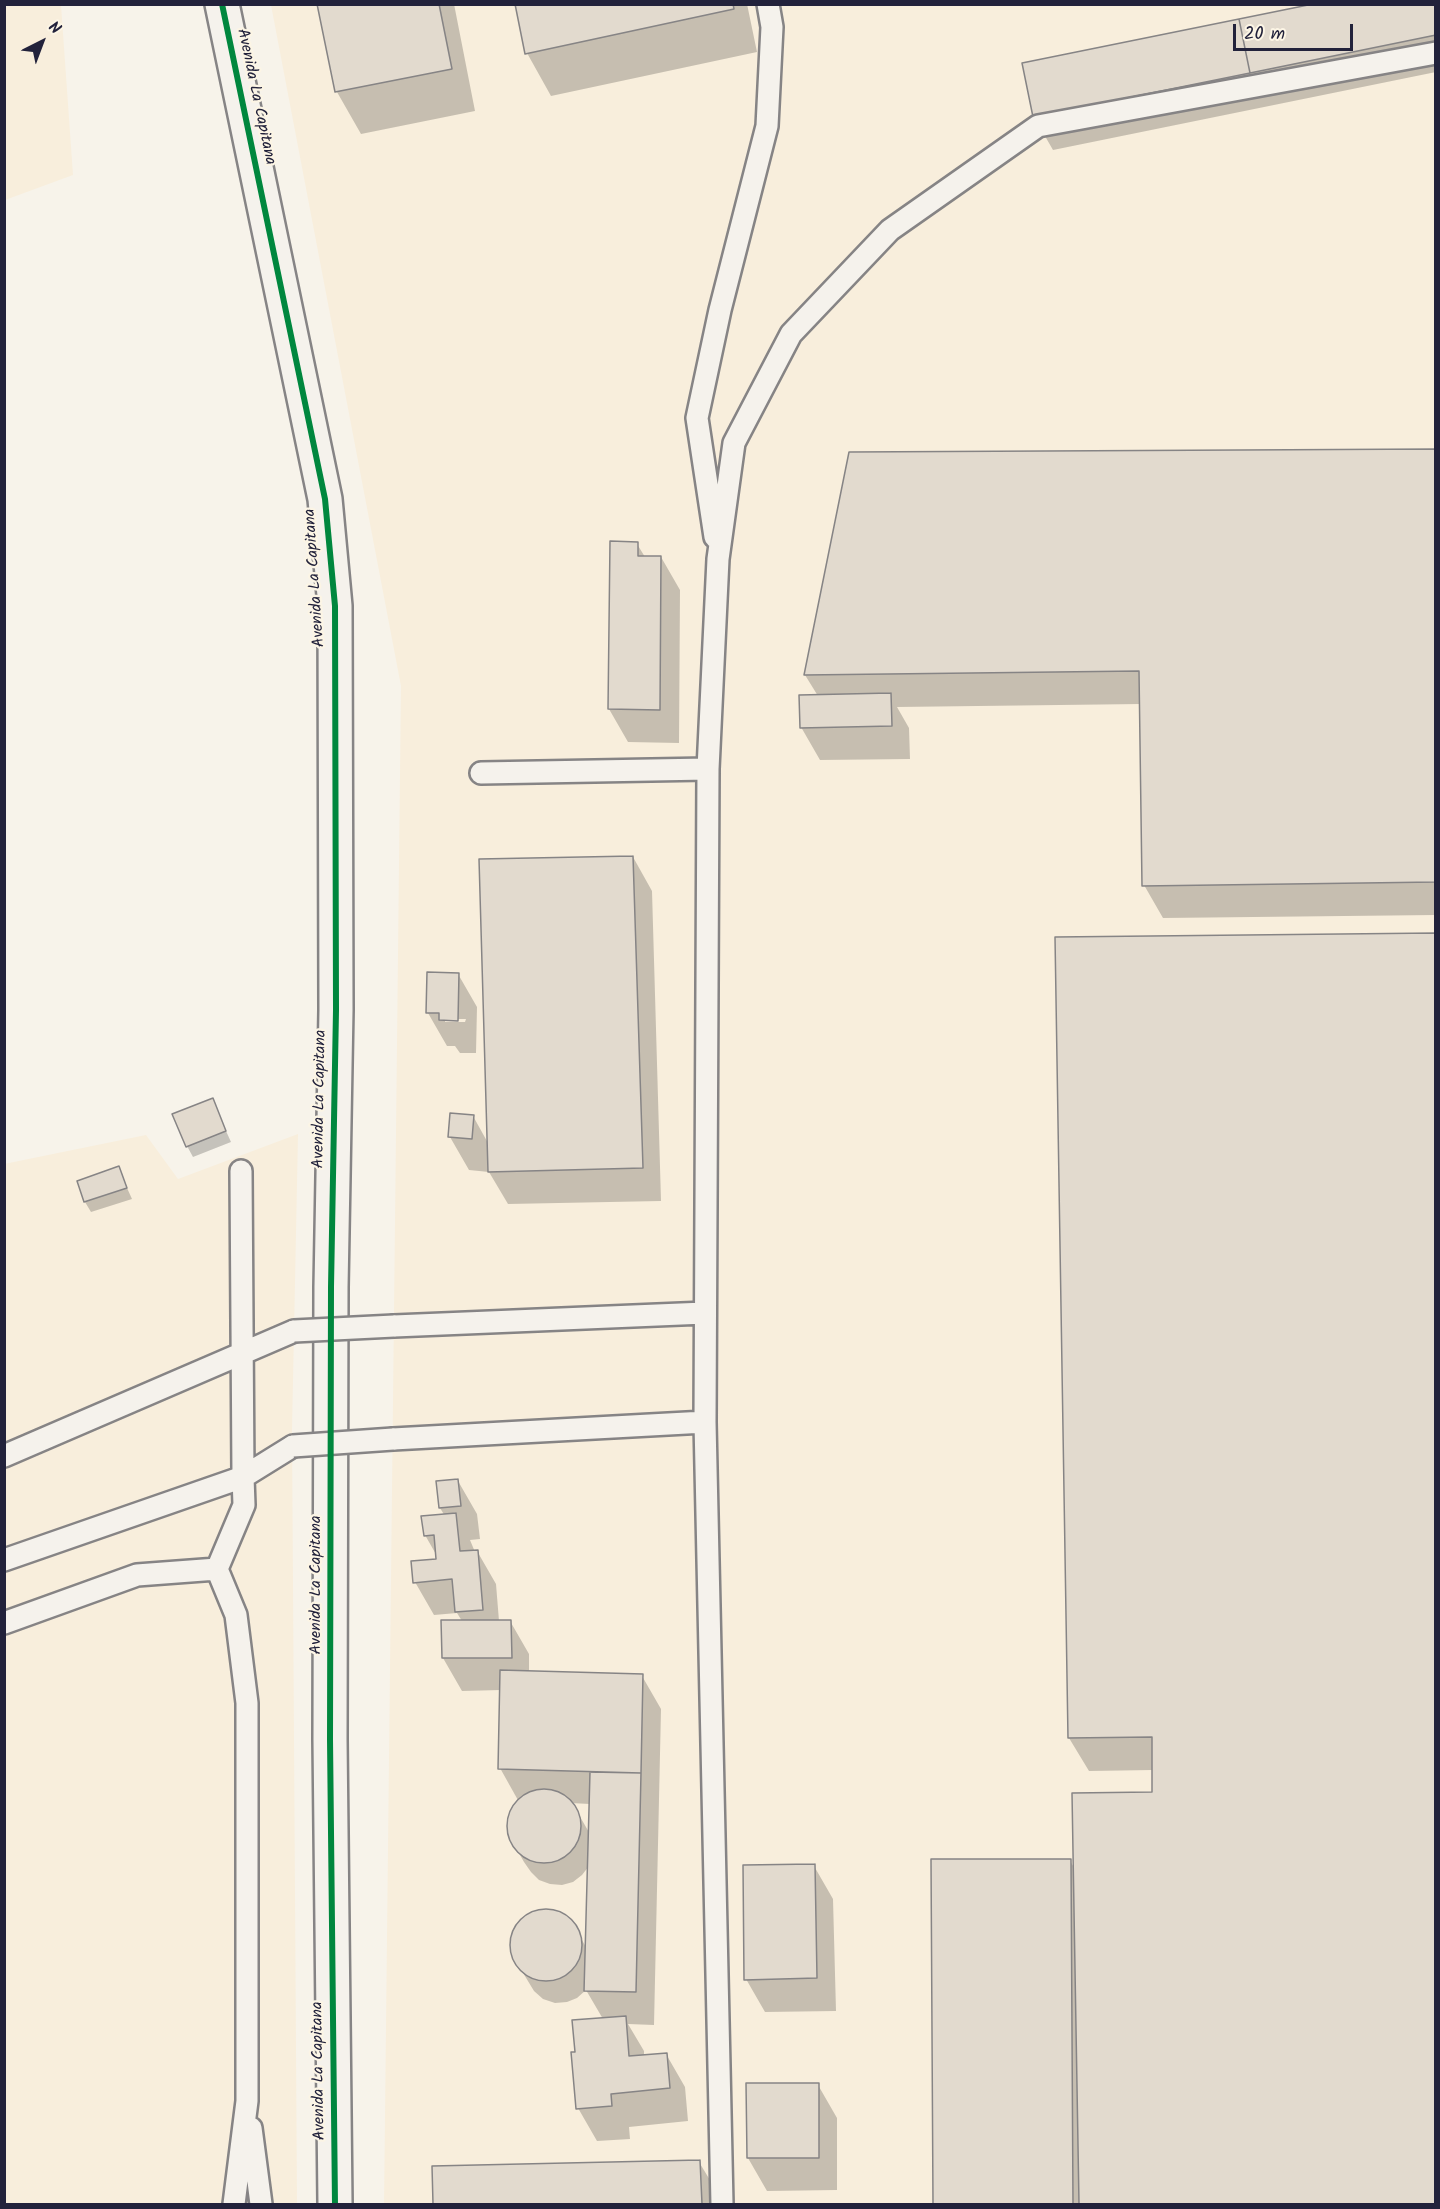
<!DOCTYPE html>
<html>
<head>
<meta charset="utf-8">
<style>
	body { margin:0 }
	#map { position:relative; width:1440px; height:2209px; overflow:hidden; background:#f7f3ea; font-family:Kalam,sans-serif }
	canvas { display:block }
	.frame { position:absolute; inset:0; border:6px solid #22223b; pointer-events:none }
	.north { position:absolute; left:12px; top:12px; width:60px; height:60px; -webkit-text-stroke:4px #fcf5e5; paint-order:stroke; rotate:42deg; font-size:16px; font-weight:700; line-height:24px; text-align:center; color:#22223b }
	.north::after { content:''; display:block; margin:auto; width:21px; height:27px; background:#22223b; clip-path:polygon(50% 0,100% 100%,50% 72%,0 100%) }
	.scale { position:absolute; left:1233px; top:24px; width:120px; height:27px; box-sizing:border-box; border:3px solid #22223b; border-top:0; padding-left:8px; font-size:18px; line-height:21px; white-space:nowrap; color:#22223b; -webkit-text-stroke:4px #fcf5e5; paint-order:stroke }
</style>
</head>
<body>
<div id="map">
<canvas width="1440" height="2209"></canvas>
<div class="frame"></div>
<div class="north">N</div>
<div class="scale">20 m</div>
</div>
<script>
const context = document.querySelector('canvas').getContext('2d');
context.lineJoin = 'round';
function fillPath(path, color) { context.fillStyle = color; context.fill(path, 'evenodd'); }
const toPath = rows => new Path2D(rows.map(r => 'M' + r).join(''));
function trace(path, color, width, dash) { context.strokeStyle = color; context.lineWidth = width; context.lineCap = dash ? 'butt' : 'round'; context.setLineDash(dash || []); context.stroke(path); }
function drawText(font, color, halo, rows, align = 'center') {
  context.font = font + ' Kalam,sans-serif'; context.lineWidth = 4.5; context.setLineDash([]); context.textBaseline = 'middle'; context.strokeStyle = halo; context.fillStyle = color; for (const [text, x, y, turn = 0] of rows) {
    context.save(); context.translate(x, y); context.rotate((+turn || 0) * Math.PI / 180); context.textAlign = isNaN(turn) ? turn : align; if (halo) context.strokeText(text, 0, 0); context.fillText(text, 0, 0); context.restore();
  }
}
fillPath(toPath([
	[5,4,61,5,73,175,5,200],
	[271,5,1435,5,1435,2204,384,2204,401,686],
	[298,1134,292,1430,297,2204,5,2204,4,1164,146,1135,178,1179]
]), '#f8eedc');
fillPath(toPath([
	[319,4,454,4,475,111,361,134,337,92],
	[516,4,747,4,757,52,551,96,527,53],
	[1436,4,1436,72,1053,150,1034,117],
	[1436,450,1436,915,1163,918,1144,885,1141,704,897,707,909,728,910,759,820,760,801,727,818,696,805,675,850,454],
	[637,544,645,557,661,557,680,590,679,743,628,742,609,709],
	[633,857,652,891,661,1201,508,1204,489,1172,469,1170,450,1137,473,1116,488,1143],
	[1436,934,1436,2204,935,2204,933,1860,1070,1861,1075,1869,1154,1793,1153,1770,1089,1771,1069,1738],
	[458,974,477,1007,476,1053,460,1053,455,1046,447,1046,428,1013],
	[445,1019,466,1019,465,1022,445,1022],
	[212,1100,231,1142,193,1157,187,1146],
	[118,1168,132,1199,91,1212,85,1202,79,1182],
	[458,1481,477,1514,480,1539,470,1540,475,1552,477,1551,496,1584,499,1621,510,1621,529,1654,529,1672,642,1676,661,1709,654,2025,628,2024,644,2051,644,2056,666,2054,685,2087,688,2121,629,2127,630,2139,597,2141,578,2108,576,2054,603,2019,586,1990,577,1998,567,2002,555,2003,543,1999,534,1991,514,1958,511,1947,513,1934,518,1925,534,1913,544,1911,554,1912,564,1916,578,1933,587,1949,589,1866,582,1875,573,1882,562,1885,550,1884,539,1880,531,1872,524,1862,511,1839,509,1827,510,1815,519,1802,500,1768,501,1690,462,1691,443,1658,462,1621,457,1613,434,1615,415,1582,438,1561,437,1556,425,1535,445,1516,440,1508,438,1483],
	[570,1803,590,1804,590,1834,575,1808],
	[814,1866,833,1899,836,2011,765,2012,746,1979],
	[818,2085,837,2118,837,2190,767,2191,748,2158],
	[699,2162,719,2195,719,2204,434,2204,433,2167]
]), '#0003');
const building = toPath([
	[317,4,439,4,452,69,335,92,317,4],
	[515,4,733,4,734,9,525,54,515,4],
	[1313,4,1436,4,1436,35,1250,73,1239,19,1313,4],
	[1239,19,1250,73,1033,117,1022,63,1239,19],
	[1436,449,1436,882,1142,886,1139,671,804,675,849,452,1436,449],
	[610,541,638,542,638,556,661,556,660,710,608,709,610,541],
	[891,693,892,726,800,728,799,695,891,693],
	[633,856,643,1168,488,1172,479,859,633,856],
	[1436,933,1436,2204,1079,2204,1072,1793,1152,1792,1152,1737,1068,1738,1055,937,1436,933],
	[427,972,459,973,458,1021,439,1020,439,1013,426,1013,427,972],
	[213,1098,226,1131,186,1147,172,1114,213,1098],
	[450,1113,474,1115,472,1139,448,1137,450,1113],
	[119,1166,127,1188,84,1202,77,1181,119,1166],
	[458,1479,461,1506,439,1508,436,1481,458,1479],
	[456,1513,460,1551,478,1550,483,1610,455,1612,452,1579,413,1583,411,1561,436,1559,434,1535,424,1536,421,1516,456,1513],
	[441,1620,511,1620,512,1658,442,1658,441,1620],
	[500,1670,643,1674,641,1773,498,1769,500,1670],
	[590,1772,641,1773,636,1992,584,1991,590,1772],
	'507 1826a37 37 0 1 1 74 0a37 37 0 1 1-74 0Z',
	[931,1859,1071,1859,1073,2204,933,2204,931,1859],
	[815,1864,817,1978,744,1980,743,1865,815,1864],
	'510 1945a36 36 0 1 1 72 0a36 36 0 1 1-72 0Z',
	[626,2016,629,2056,667,2053,670,2088,611,2094,612,2106,576,2109,571,2052,575,2052,572,2020,626,2016],
	[746,2083,819,2083,819,2158,747,2158,746,2083],
	[700,2160,702,2204,433,2204,432,2166,700,2160]
]);
fillPath(building, '#e2dace');
trace(building, '#868485', 1.5);
const service = toPath([
	[715,537,697,418,720,310,767,126,772,27,768,4],
	[481,773,708,769],
	[394,1326,705,1313],
	[705,1422,722,2204],
	[393,1439,705,1422,708,769,718,559,734,443,791,334,890,230,1038,126,1436,53],
	[4,1456,294,1331],
	[4,1560,243,1477,241,1171],
	[4,1623,137,1575,217,1569],
	[251,2128,261,2204],
	[234,2204,247,2101,247,1703,236,1615,217,1569,244,1505,243,1477,293,1446]
]);
const tertiary = toPath([
	[222,4,325,499,335,606,336,1010,331,1287,330,1739,335,2204]
]);
trace(service, '#868485', 26);
trace(tertiary, '#868485', 38);
trace(service, '#f5f2ec', 21);
trace(tertiary, '#f5f2ec', 33);
const serviceBridge = toPath([
	[294,1331,394,1326],
	[293,1446,393,1439]
]);
trace(serviceBridge, '#868485', 26, []);
trace(serviceBridge, '#f5f2ec', 21);
trace(toPath([
	[222,4,325,499,335,606,336,1010,331,1287,330,1739,335,2204]
]), '#00873e', 6);
drawText('16px', '#22223b', '#fcf5e5', [
	["Avenida La Capitana",255,97,78],
	["Avenida La Capitana",316,578,-94],
	["Avenida La Capitana",321,1099,-89],
	["Avenida La Capitana",317,1585,-90],
	["Avenida La Capitana",320,2071,-91]
]);
</script>
</body>
</html>
